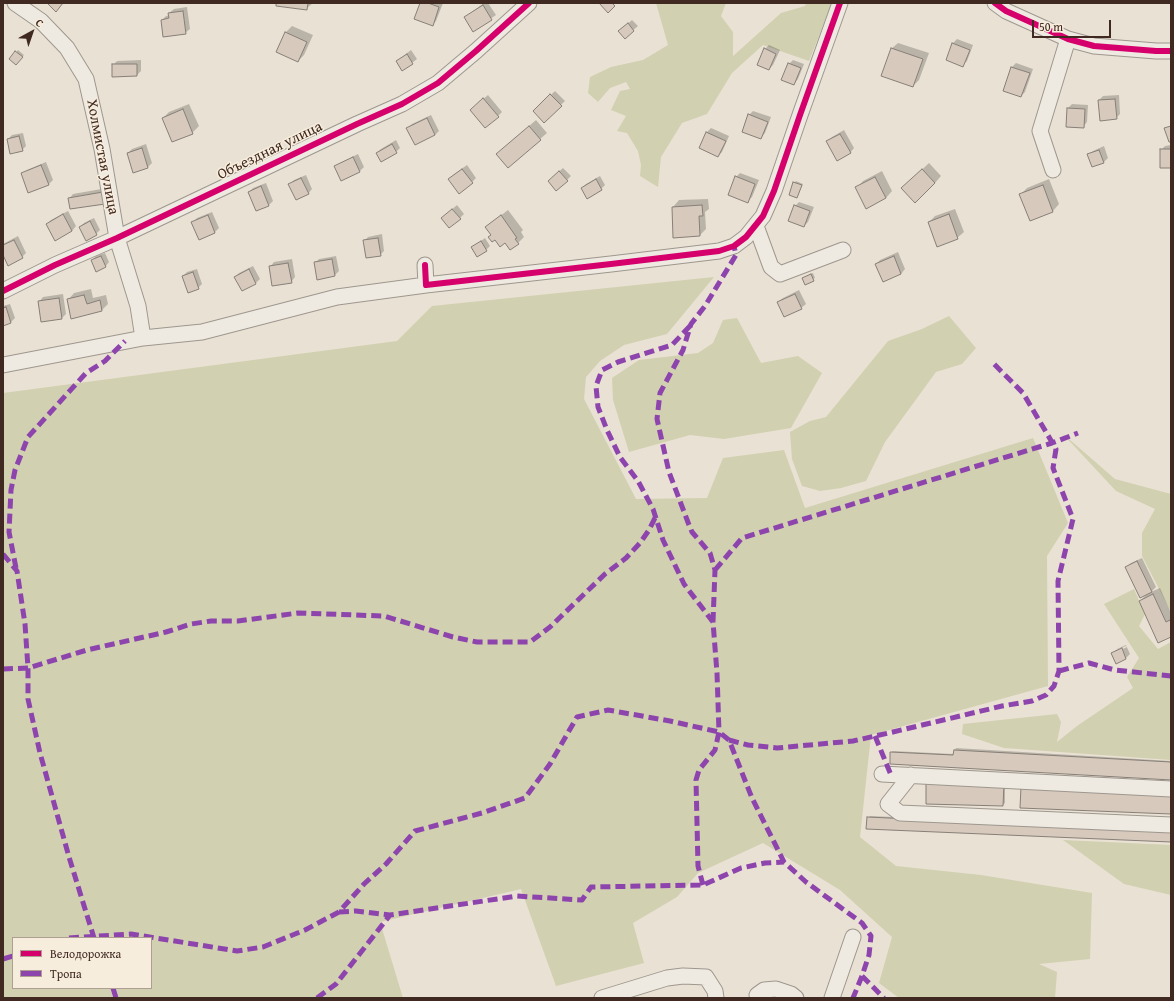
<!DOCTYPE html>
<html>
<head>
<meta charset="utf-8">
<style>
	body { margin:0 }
	#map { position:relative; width:1174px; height:1001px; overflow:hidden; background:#e9e1d3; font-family:"Gentium Book Plus",serif }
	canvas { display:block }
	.frame { position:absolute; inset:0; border:4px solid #402921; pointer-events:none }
	.legend { position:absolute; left:12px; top:937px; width:140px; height:52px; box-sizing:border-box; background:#f7eddd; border:1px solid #ae9f92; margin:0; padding:5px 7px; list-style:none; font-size:12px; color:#402921 }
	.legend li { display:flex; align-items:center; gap:8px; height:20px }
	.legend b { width:20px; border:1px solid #ae9f92 }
	.north { position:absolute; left:12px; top:12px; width:40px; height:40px; -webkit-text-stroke:3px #f7eddd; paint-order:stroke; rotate:40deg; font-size:11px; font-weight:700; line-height:16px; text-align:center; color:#402921 }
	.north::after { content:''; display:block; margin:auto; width:14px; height:18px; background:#402921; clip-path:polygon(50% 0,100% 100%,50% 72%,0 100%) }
	.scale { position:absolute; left:1032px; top:20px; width:79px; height:18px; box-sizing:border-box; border:2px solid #402921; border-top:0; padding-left:5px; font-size:12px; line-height:14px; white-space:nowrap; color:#402921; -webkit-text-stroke:3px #f7eddd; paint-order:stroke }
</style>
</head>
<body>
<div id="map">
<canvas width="1174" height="1001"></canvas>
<div class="frame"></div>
<ul class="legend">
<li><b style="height:5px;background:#d6006c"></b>Велодорожка</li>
<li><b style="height:5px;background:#8e44ad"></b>Тропа</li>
</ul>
<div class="north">С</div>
<div class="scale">50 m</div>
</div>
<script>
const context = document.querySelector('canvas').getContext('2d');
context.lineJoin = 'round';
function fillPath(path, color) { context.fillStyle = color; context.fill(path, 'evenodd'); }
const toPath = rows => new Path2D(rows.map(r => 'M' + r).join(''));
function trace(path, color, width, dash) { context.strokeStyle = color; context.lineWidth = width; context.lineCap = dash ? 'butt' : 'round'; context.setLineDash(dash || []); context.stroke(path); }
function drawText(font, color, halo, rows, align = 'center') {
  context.font = font + ' "Gentium Book Plus",serif'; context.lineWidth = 3; context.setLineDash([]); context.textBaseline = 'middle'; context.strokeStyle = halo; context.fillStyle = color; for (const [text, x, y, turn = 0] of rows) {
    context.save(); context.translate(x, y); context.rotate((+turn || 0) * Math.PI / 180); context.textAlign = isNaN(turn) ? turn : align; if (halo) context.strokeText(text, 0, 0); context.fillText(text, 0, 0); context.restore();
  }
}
fillPath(toPath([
	[656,3,726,3,721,16,733,32,733,56,781,13,805,6,806,3,832,3,809,61,763,45,732,73,707,114,682,123,661,157,658,187,640,176,641,165,638,151,627,133,617,131,626,116,611,110,620,91,630,89,626,82,610,88,598,102,588,93,590,77,611,67,643,60,668,45],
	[714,277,667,334,624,345,600,361,586,377,584,399,636,499,707,498,723,458,784,450,805,508,1033,438,1068,523,1047,556,1048,686,871,735,860,837,896,866,981,875,1092,893,1090,959,1039,964,1057,972,1055,998,899,998,879,983,892,937,840,890,763,843,698,873,677,897,633,923,644,963,556,986,521,889,380,922,403,998,3,998,3,393,397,341,432,306],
	[13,938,151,938,151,988,13,988],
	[949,316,976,348,962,364,936,372,885,442,866,481,841,488,820,491,802,486,792,459,790,432,810,421,826,417,888,341,922,329],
	[737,318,761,363,798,356,822,373,791,428,724,439,690,435,629,452,613,400,612,378,639,360,698,353,713,343,723,320],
	[1062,433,1115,479,1171,494,1171,612,1142,556,1142,533,1155,509,1116,491],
	[1134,589,1145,614,1139,626,1158,649,1171,642,1171,760,1004,748,962,734,963,724,1057,714,1061,722,1057,742,1077,726,1133,688,1127,677,1139,658,1104,604],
	[1063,840,1171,845,1171,895,1124,884]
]), '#d1d0b1');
fillPath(toPath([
	[277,3,313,3,306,9],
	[421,3,443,3,436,21,432,25],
	[484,3,488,3,496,15,474,30,465,17],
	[187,7,190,29,185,33,162,20,166,16,170,15,169,13,174,9],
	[632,20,638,26,625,37,624,27],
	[292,26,313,35,304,55,298,61,277,52,286,32],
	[957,39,973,45,967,61,963,65,947,59,953,43],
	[898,43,929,53,919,80,913,86,891,49],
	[769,45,780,50,773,65,769,69,765,49],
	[18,50,24,55,16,64,10,59],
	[411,50,417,59,403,70,397,61],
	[141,60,141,71,137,75,113,76,113,65,117,61],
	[793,60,804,64,798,79,794,84,789,64],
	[1016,63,1033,69,1025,92,1021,96,1004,90,1012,67],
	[555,91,565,101,544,121,534,111],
	[488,95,502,112,498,116,475,106],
	[1119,95,1120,114,1116,118,1099,100,1103,96],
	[189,104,199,126,192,133,163,118,169,112],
	[1072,104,1088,105,1087,122,1083,127,1068,108],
	[753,111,771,117,765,133,761,138,749,115],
	[431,115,439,131,435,135,408,128,412,124],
	[536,120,547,133,508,167,504,148],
	[711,128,729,136,722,152,718,156,700,148,707,132],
	[844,130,854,148,850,153,828,141,832,137],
	[23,133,26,146,22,150,8,139,12,135],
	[396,140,400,148,396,152,377,153,381,149],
	[146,144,152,163,148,167,134,171,128,153,132,149],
	[1171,145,1171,167,1161,150,1165,146],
	[1104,146,1108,158,1104,162,1093,166,1088,155,1093,151],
	[358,154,364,167,360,171,336,167,340,163],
	[46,162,53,180,49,184,23,174,27,170],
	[929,163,941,176,935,183,909,182],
	[467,165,476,178,472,182,453,175],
	[563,168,571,176,567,180,553,177],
	[882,171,892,191,886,198,867,207,857,188,863,181],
	[740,173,759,180,752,197,748,201,736,177],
	[306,175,312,189,308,194,290,184,294,180],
	[600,176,605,185,601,189,582,188,586,184],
	[1049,179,1059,204,1053,211,1030,220,1020,195,1027,188],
	[796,181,803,184,797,197,794,183],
	[266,183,273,201,269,205,257,210,249,192,253,188],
	[107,188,108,198,69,199,73,194],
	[708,199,709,209,705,212,706,229,700,235,674,237,673,207,679,200],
	[799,202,814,207,808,222,804,226,795,206],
	[457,205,464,214,460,218,442,218],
	[955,209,964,232,957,238,929,222,935,216],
	[508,210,523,230,521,232,524,237,518,243,505,242,492,235,486,227],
	[68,211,76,226,72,231,47,224,51,220],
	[212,212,219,228,215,232,199,238,193,222,197,218],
	[94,218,100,230,96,234,80,227,84,223],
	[382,234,384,251,380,255,364,241,368,237],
	[18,236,26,253,22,257,3,253,3,244],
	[485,238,490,246,486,250,473,247],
	[898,252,905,269,901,274,883,281,876,264,880,260],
	[105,253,109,262,105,267,92,260,96,256],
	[336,256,339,271,335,275,315,263,319,259],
	[292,259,295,277,291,282,270,267,274,262],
	[253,266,260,279,256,283,242,290,235,277,239,273],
	[197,269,202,284,198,288,183,276,187,272],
	[813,273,815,278,805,283,803,278],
	[91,289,93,298,106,295,108,304,102,310,68,300,74,293],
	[799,290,806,304,801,308,778,302,783,298],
	[63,294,66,314,62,318,39,302,43,297],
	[10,304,15,318,11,322,3,325,3,306],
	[1142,558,1156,587,1151,592,1160,588,1171,613,1171,636,1140,601,1147,594,1126,567,1131,563],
	[1126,645,1130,654,1126,658,1117,663,1113,653,1117,649],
	[1126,646,1127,647,1116,652,1116,650],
	[956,748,1171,761,1171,779,891,752,893,751,954,754,955,750],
	[1005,783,1005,803,1003,805,927,803],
	[870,816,1171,829,1171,841,868,818]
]), '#0003');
const building = toPath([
	[47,3,63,3,56,12,47,3],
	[276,3,308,3,307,10,276,6,276,3],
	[420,3,428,3,439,7,433,26,414,19,420,3],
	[599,3,615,3,613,4,615,6,608,13,599,3],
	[483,5,492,20,473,32,464,17,483,5],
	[183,11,186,34,163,37,161,20,169,18,168,13,183,11],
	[628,23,634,31,625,39,618,31,628,23],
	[285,32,307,42,298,62,276,52,285,32],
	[952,43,970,50,963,67,946,60,952,43],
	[764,48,776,54,769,70,757,65,764,48],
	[891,48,923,59,913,87,881,76,891,48],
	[15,51,23,57,16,65,9,59,15,51],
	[407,54,413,64,402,71,396,61,407,54],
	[788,63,801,68,794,85,781,80,788,63],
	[112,64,137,64,137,76,112,77,112,64],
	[1011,67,1030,73,1021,97,1003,91,1011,67],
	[550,94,562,106,544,123,533,111,550,94],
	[483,98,499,117,485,128,470,110,483,98],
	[1115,99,1117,119,1100,121,1098,100,1115,99],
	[1067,108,1085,109,1084,128,1066,127,1067,108],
	[183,109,193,134,172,142,162,118,183,109],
	[748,114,768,122,761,139,742,132,748,114],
	[427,118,435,135,415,145,406,128,427,118],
	[529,126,541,140,508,168,496,154,529,126],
	[1171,126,1171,142,1169,142,1164,128,1171,126],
	[706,132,726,141,718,157,699,148,706,132],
	[840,134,851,153,837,161,826,141,840,134],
	[19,136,23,151,10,154,7,139,19,136],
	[392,144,397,153,381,162,376,153,392,144],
	[142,148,148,168,133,173,127,153,142,148],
	[1160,149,1171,149,1171,168,1160,168,1160,149],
	[1099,150,1104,163,1092,167,1087,154,1099,150],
	[353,157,360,172,341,181,334,166,353,157],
	[41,165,49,185,28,193,21,173,41,165],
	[462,169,473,183,459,194,448,179,462,169],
	[922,169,935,183,915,203,901,188,922,169],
	[559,171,568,181,556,191,548,181,559,171],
	[735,176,755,184,748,203,728,195,735,176],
	[875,177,886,198,866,209,855,187,875,177],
	[301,178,309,194,296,200,288,184,301,178],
	[596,179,602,190,587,199,581,188,596,179],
	[793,182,802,185,797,198,789,195,793,182],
	[1043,185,1053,212,1030,221,1019,194,1043,185],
	[261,186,269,206,256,211,248,192,261,186],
	[103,192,105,204,70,209,68,198,103,192],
	[702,205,703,216,699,216,700,236,673,238,672,207,702,205],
	[794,205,810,211,804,227,788,221,794,205],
	[452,209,461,219,449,228,441,218,452,209],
	[63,214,72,231,55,241,46,224,63,214],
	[949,214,958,239,937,247,928,222,949,214],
	[208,215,215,233,199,240,191,222,208,215],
	[501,215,517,238,515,239,519,244,510,250,505,243,500,247,495,240,492,242,488,237,491,235,485,227,501,215],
	[90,221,97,235,86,241,79,227,90,221],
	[378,238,381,256,366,258,363,240,378,238],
	[14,240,23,258,8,266,3,255,3,245,14,240],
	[481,241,487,251,477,257,471,247,481,241],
	[101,256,106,267,96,272,91,260,101,256],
	[894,256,901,274,883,282,875,264,894,256],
	[332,259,335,276,317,280,314,262,332,259],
	[288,263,292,283,272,286,269,266,288,263],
	[249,269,256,284,242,291,234,277,249,269],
	[193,272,199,289,188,293,182,276,193,272],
	[811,274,814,281,805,285,802,278,811,274],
	[795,294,802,309,784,317,777,302,795,294],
	[84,295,87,304,100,300,102,311,71,319,67,299,84,295],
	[59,298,62,319,41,322,38,301,59,298],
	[6,307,11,323,3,326,3,308,6,307],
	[1137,561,1152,592,1140,598,1125,567,1137,561],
	[1153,594,1166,622,1170,620,1171,624,1171,637,1158,643,1139,601,1153,594],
	[1122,648,1126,659,1116,664,1111,653,1122,648],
	[954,750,1171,762,1171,780,890,764,890,752,953,755,954,750],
	[926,782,1004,784,1003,806,926,804,926,782],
	[1021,787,1171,793,1171,814,1020,808,1021,787],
	[867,817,1171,831,1171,842,866,829,867,817]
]);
fillPath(building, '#d7cabd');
trace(building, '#877f77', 1);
const minor = toPath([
	[15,3,41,21,67,48,86,79,102,149,117,238,138,306,143,338],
	[995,3,1006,11,1068,39,1094,46,1156,51,1171,51],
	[1053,170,1040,131,1068,39],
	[756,226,771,267,780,274,843,250],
	[425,265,426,285,611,264,719,251,734,246,746,237,763,216,774,191,800,115,840,3],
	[3,291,55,265,117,238,357,124,402,104,438,83,476,51,529,3],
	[3,365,143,338,202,332,337,297,426,285],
	[882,774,1171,789],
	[911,775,888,804,900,813,1171,825],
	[757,995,764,990,776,989,791,994,796,998],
	[602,998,667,978,683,976,706,977,715,991,716,998],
	[832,998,853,937]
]);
trace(minor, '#9e978e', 17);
trace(minor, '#eeeae2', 15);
trace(toPath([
	[690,326,672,345,618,362,602,370,596,386,598,407,607,430,620,457,638,481,653,509,663,540,684,584,713,622,717,673,719,732,715,750,699,770,696,780,698,866,703,885],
	[3,554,17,571,25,624,28,668,28,699,40,753,69,857,94,938],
	[16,568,9,532,11,490,15,470,28,437,86,373,105,361,125,341],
	[715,570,742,538,1052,443,1078,433],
	[713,622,715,570,710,553,692,532,689,525,669,472,657,419,660,393,683,350,691,324,705,306,736,255,734,246],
	[3,669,28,668,87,650,166,632,191,624,211,621,238,621,298,613,384,616,453,637,477,642,530,642,550,627,605,574,626,558,640,543,649,530,656,516],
	[1059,671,1089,663,1115,670,1171,676],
	[875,736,891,775],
	[729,740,748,745,777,748,853,741,893,732,1002,706,1032,701,1046,695,1054,686,1059,671,1058,581,1073,519,1053,468,1056,449,1023,393,992,362],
	[339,912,356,911,390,915,517,896,582,900,591,887,703,885,741,868,765,863,784,862],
	[69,938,131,934,237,951,263,947,305,930,339,912,364,884,386,864,415,831,482,813,525,798,550,764,577,717,608,710,670,721,719,732,729,740,752,798,784,862,806,882,862,923,871,936,869,955,862,976,853,998],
	[3,959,13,956],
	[862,976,884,998],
	[113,988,116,998],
	[317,998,336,984,390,915]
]), '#8e44ad', 5, [10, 5]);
trace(toPath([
	[995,3,1006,11,1068,39,1094,46,1156,51,1171,51],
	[425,265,426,285,611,264,719,251,734,246,746,237,763,216,774,191,800,115,840,3],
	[3,291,55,265,117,238,357,124,402,104,438,83,476,51,529,3]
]), '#d6006c', 6);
drawText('15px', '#402921', '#f7eddd', [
	["Объездная улица",270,151,-26],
	["Холмистая улица",102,157,79]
]);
</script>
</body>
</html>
